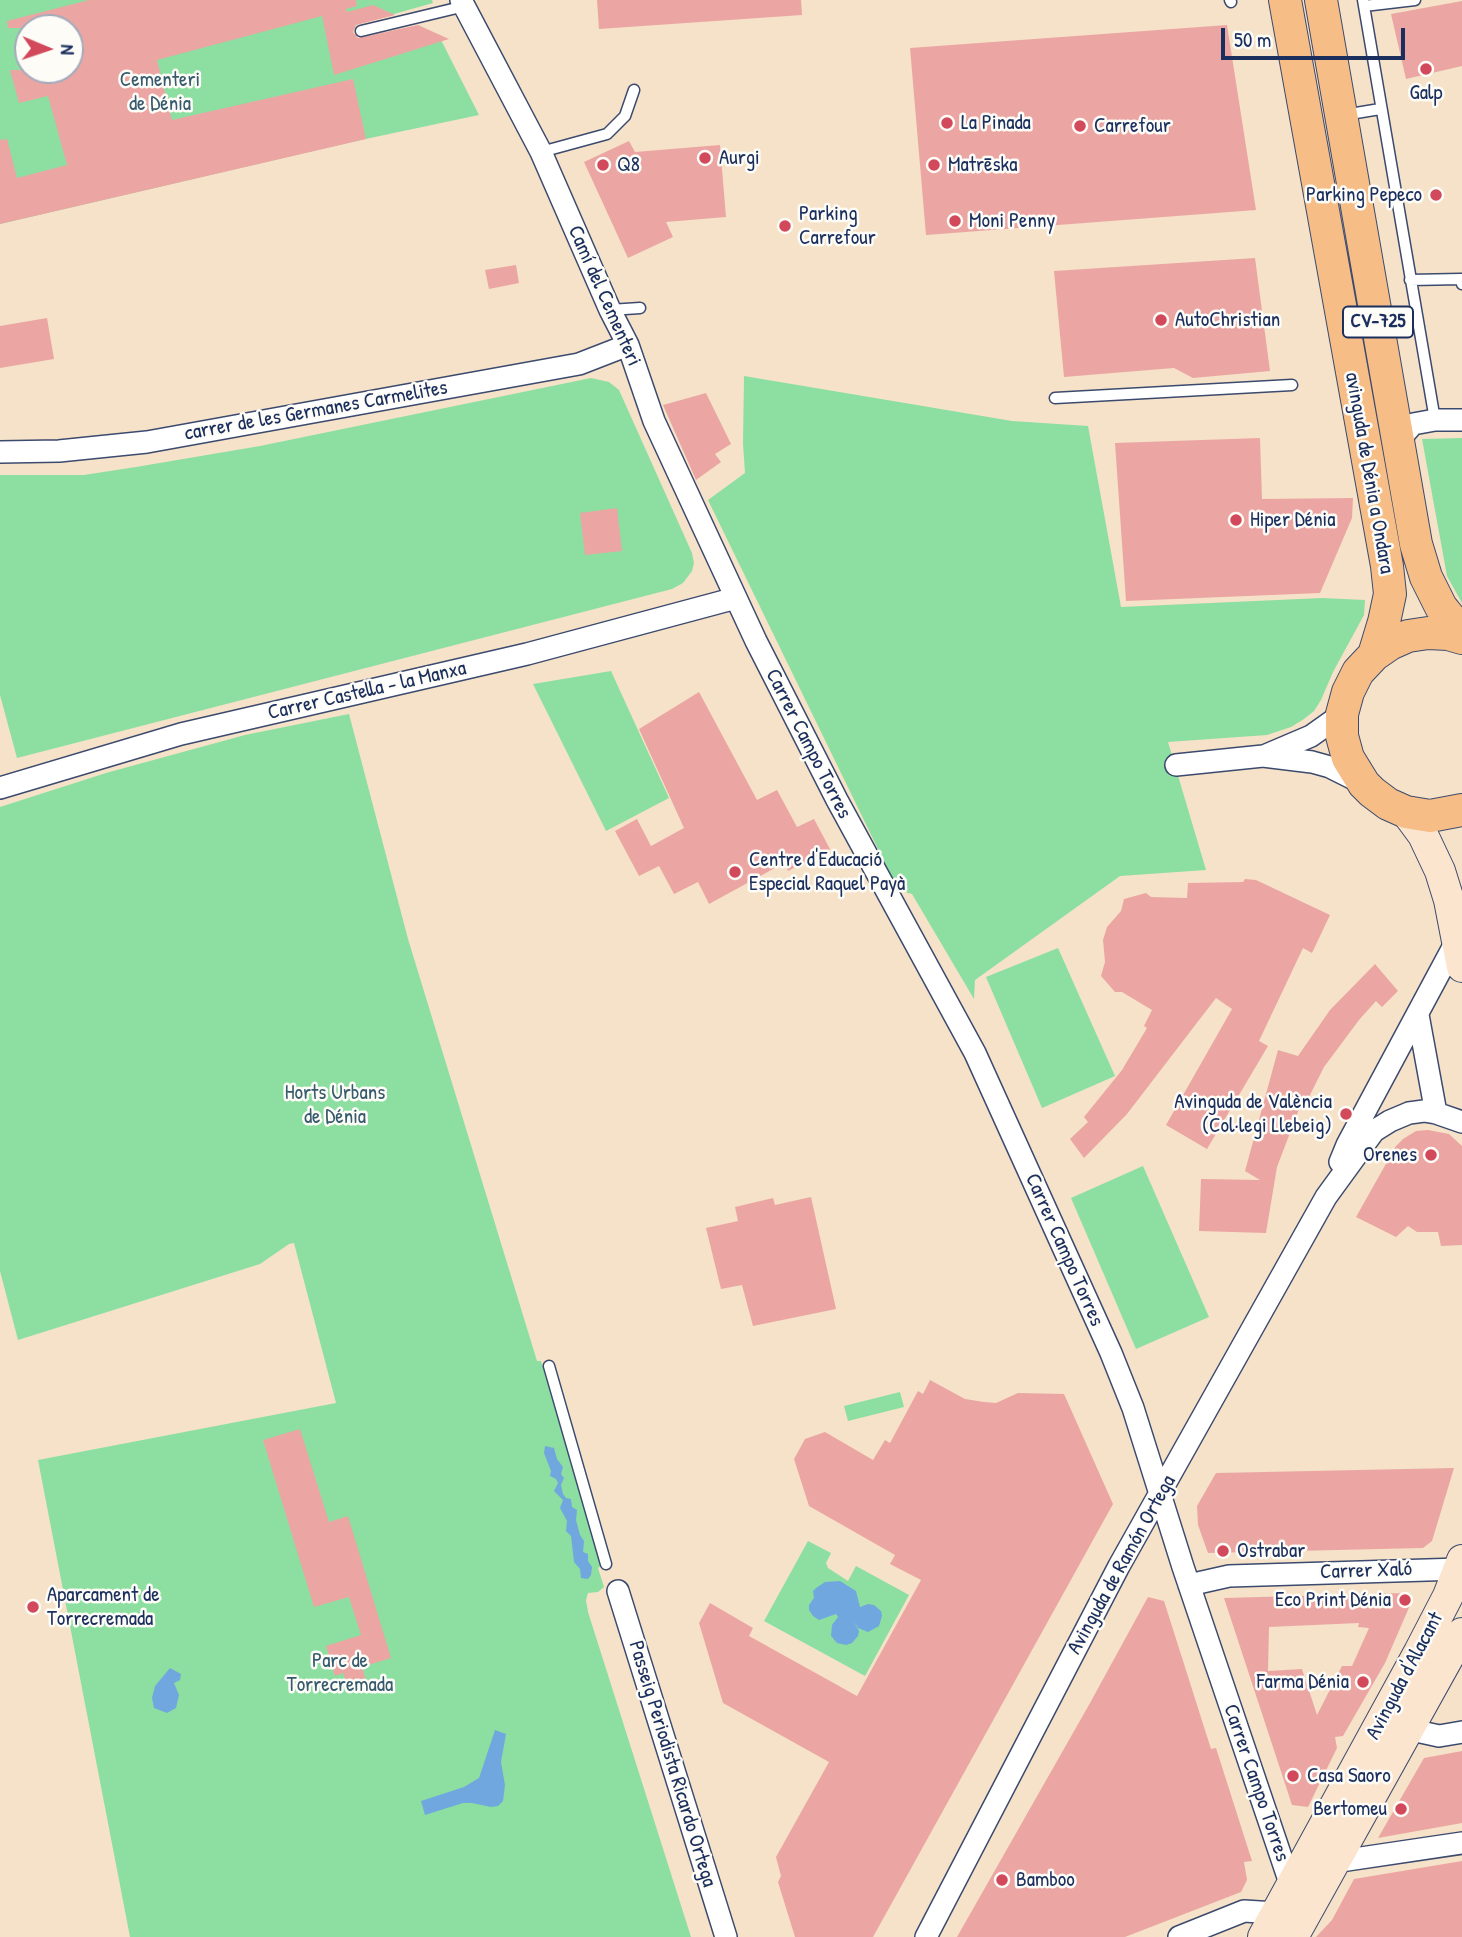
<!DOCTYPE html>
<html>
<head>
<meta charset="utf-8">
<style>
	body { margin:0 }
	#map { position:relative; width:1462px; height:1937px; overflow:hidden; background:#f5e2c8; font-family:"Patrick Hand",sans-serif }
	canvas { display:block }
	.north { position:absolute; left:14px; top:14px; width:70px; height:70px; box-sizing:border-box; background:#fdfcf7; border:2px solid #a3aaba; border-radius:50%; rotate:92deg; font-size:19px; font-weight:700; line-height:28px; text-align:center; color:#1b2f5e }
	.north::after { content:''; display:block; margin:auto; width:24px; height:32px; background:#d1495b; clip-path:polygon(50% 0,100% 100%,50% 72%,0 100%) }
	.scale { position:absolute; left:1221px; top:28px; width:184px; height:32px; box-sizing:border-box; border:4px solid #1b2f5e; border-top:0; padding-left:9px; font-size:21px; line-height:24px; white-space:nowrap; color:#1b2f5e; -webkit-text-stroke:5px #fdfcf7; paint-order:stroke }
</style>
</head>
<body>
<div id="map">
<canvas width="1462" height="1937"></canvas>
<div class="north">N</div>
<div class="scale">50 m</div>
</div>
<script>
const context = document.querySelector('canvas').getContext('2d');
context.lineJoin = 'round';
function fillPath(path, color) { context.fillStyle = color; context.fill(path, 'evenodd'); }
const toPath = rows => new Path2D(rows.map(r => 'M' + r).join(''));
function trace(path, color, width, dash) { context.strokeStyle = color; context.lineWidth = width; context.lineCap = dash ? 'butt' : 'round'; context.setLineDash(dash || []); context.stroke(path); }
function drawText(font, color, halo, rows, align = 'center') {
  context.font = font + ' "Patrick Hand",sans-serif'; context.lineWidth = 5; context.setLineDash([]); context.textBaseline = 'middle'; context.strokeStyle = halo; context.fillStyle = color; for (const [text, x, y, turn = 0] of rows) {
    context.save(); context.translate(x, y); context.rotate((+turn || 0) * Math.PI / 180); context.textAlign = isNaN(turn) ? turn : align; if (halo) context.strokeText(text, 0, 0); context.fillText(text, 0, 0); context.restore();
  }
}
fillPath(toPath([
	[0,0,432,0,433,3,341,29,347,52,438,34,479,115,356,141,0,224],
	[28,28,70,28,70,70,28,70],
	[744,376,1012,421,1088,426,1121,607,1322,598,1365,600,1364,615,1333,672,1321,700,1314,711,1304,719,1291,727,1267,735,1168,742,1206,870,1120,876,975,980,974,999,912,894,898,890,708,500,745,473,743,444],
	[591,378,609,382,619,390,692,553,694,563,692,571,683,583,672,589,17,758,0,695,0,475,84,475,136,467,260,446],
	[1462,438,1462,603,1447,576,1422,439],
	[611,671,669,798,606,831,533,684],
	[349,714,408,939,537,1361,541,1361,601,1566,598,1568,604,1587,598,1592,588,1593,586,1600,588,1612,691,1937,130,1937,38,1460,336,1403,294,1243,289,1244,260,1264,18,1340,0,1271,0,807,106,773,245,735],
	[1058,948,1115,1076,1042,1108,986,977],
	[1143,1166,1209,1317,1136,1349,1071,1198],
	[900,1392,904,1407,848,1421,844,1406],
	[808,1541,831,1553,826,1563,828,1568,848,1581,856,1566,909,1595,865,1676,764,1621]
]), '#8cdfa0');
fillPath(toPath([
	[545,1446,554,1448,557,1459,563,1467,561,1474,564,1478,561,1485,563,1494,566,1498,571,1499,572,1507,577,1510,576,1520,580,1535,584,1541,583,1552,588,1554,588,1561,592,1567,591,1575,588,1579,581,1578,580,1569,574,1562,571,1536,566,1531,567,1521,560,1508,563,1500,554,1491,558,1483,556,1479,550,1476,551,1471,544,1453],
	[840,1581,856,1591,860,1607,868,1604,874,1605,881,1611,882,1616,879,1626,868,1632,858,1628,853,1620,859,1631,858,1636,852,1643,846,1645,837,1643,831,1636,832,1625,838,1617,836,1614,819,1620,813,1616,809,1610,809,1605,814,1598,813,1591,816,1588,825,1582],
	[170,1668,181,1674,180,1680,174,1683,179,1695,176,1708,167,1713,154,1708,152,1698,155,1686],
	[495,1730,506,1734,501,1762,505,1785,503,1801,498,1806,491,1807,472,1803,463,1803,425,1815,421,1801,464,1787,479,1778]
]), '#71a7df');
fillPath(toPath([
	[89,0,356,0,357,6,346,9,347,12,373,5,395,15,356,25,353,32,358,38,418,25,449,39,334,75,322,16,157,60,172,120,353,79,366,139,0,224,0,140,7,139,17,178,67,165,48,96,19,103,10,70,70,70,70,28,8,28,7,21],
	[597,0,801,0,802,15,599,29],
	[1462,1,1462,66,1406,79,1391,14],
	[1227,25,1256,210,926,235,910,48],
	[629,141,635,152,720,145,726,217,666,222,673,237,628,258,584,162],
	[1255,258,1270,371,1193,378,1174,368,1064,377,1054,271],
	[516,265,519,283,489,289,485,270],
	[47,318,54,359,0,368,0,326],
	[706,393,731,444,715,454,721,462,696,480,663,405],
	[1260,438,1262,499,1353,498,1352,518,1320,593,1126,601,1115,443],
	[617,508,622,551,585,555,580,513],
	[699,692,757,800,777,790,797,827,814,819,830,849,788,871,784,863,709,904,698,882,674,894,659,866,639,876,615,831,637,819,651,846,684,828,639,729],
	[1245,879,1256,880,1330,915,1312,953,1303,948,1259,1041,1268,1046,1207,1149,1166,1125,1232,1009,1216,998,1127,1114,1084,1158,1070,1139,1088,1122,1084,1117,1122,1070,1147,1028,1144,1026,1152,1010,1122,992,1115,992,1101,976,1105,962,1103,940,1107,927,1121,911,1124,899,1146,893,1151,897,1187,898,1188,883,1243,882],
	[1375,964,1398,991,1382,1007,1376,1001,1359,1020,1324,1067,1305,1105,1301,1104,1277,1167,1266,1233,1199,1231,1201,1179,1260,1180,1245,1171,1278,1050,1298,1056,1330,1010],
	[1428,1130,1449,1134,1462,1146,1462,1245,1441,1246,1438,1232,1417,1232,1408,1226,1396,1237,1356,1217,1396,1146,1403,1139,1416,1131],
	[811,1197,836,1309,753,1326,742,1285,721,1289,706,1228,738,1221,735,1207,773,1198,775,1205],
	[930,1380,965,1399,984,1402,996,1403,1018,1393,1064,1394,1113,1504,873,1937,795,1937,778,1882,781,1876,776,1857,829,1762,723,1703,699,1623,710,1603,753,1628,749,1636,857,1696,921,1580,890,1564,895,1555,809,1506,794,1459,805,1439,825,1432,873,1460,885,1440,890,1443,918,1391,923,1394],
	[300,1429,329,1522,348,1516,391,1658,362,1667,366,1680,347,1686,343,1673,335,1676,326,1646,361,1635,349,1597,314,1607,263,1440],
	[1454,1468,1432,1541,1423,1548,1208,1553,1198,1525,1197,1506,1216,1473],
	[1405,1593,1411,1603,1385,1663,1343,1736,1335,1737,1337,1748,1308,1807,1292,1805,1224,1598],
	[1359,1623,1358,1627,1369,1628,1352,1666,1342,1666,1317,1715,1302,1669,1268,1671,1269,1627],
	[1148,1597,1164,1601,1211,1749,1216,1748,1252,1861,1244,1862,1247,1880,1241,1892,1125,1937,957,1937,1090,1703],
	[1462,1751,1462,1823,1378,1838,1424,1758],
	[1462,1861,1462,1937,1316,1937,1332,1920,1354,1879]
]), '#eba6a4');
const service = toPath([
	[1230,0,1231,2],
	[1363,0,1435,420],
	[1364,6,1415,0],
	[361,31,465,6],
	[1344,115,1380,109],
	[541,152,607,134,625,116,634,90],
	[1410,280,1461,279,1462,284],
	[610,310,640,308],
	[1055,398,1292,385],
	[549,1366,606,1564]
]);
const minor = toPath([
	[461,0,541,152,610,310,628,345,654,421,756,641,837,800,975,1053,1111,1353,1133,1408,1183,1567,1293,1892],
	[1398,441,1413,424,1435,420,1462,420],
	[0,452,59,451,147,442,579,364,628,345],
	[1264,756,1311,736,1342,714],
	[1176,765,1263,756,1312,762,1330,767,1362,783],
	[0,788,181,734,527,654,736,598],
	[1418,1015,1436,1113],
	[1340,1162,1347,1145,1458,938],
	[1189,1585,1229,1576,1460,1569],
	[618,1591,726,1937],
	[1407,1729,1439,1736,1462,1732],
	[1334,1862,1462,1843],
	[926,1937,1119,1566,1326,1197,1374,1131,1390,1121,1409,1113,1424,1111,1436,1113,1462,1122],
	[1179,1937,1244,1911,1276,1913]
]);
const secondary = toPath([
	[1406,812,1423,835,1440,871,1449,900,1462,967],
	[1263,1937,1419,1652,1448,1596,1462,1560],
	[1293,1937,1462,1633]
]);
const primary = toPath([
	[1285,0,1387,566,1390,594,1384,622,1374,655],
	[1321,0,1416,544,1426,577,1441,607,1462,633],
	[1462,638,1448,634,1428,633,1408,636,1390,644,1374,655,1358,672,1348,692,1342,714,1342,736,1348,758,1364,784,1372,792,1388,804,1406,812,1430,816,1462,810]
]);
trace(service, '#3c4a6e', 13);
trace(minor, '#3c4a6e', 24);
trace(secondary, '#3c4a6e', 32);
trace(primary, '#3c4a6e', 34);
trace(service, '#fff', 10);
trace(minor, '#fff', 21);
trace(secondary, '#fbe5cf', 30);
trace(primary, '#f6be86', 32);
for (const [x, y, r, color] of [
	[1426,69,7,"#d1495b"],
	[947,123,7,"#d1495b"],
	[1080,126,7,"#d1495b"],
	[705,158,7,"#d1495b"],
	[603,165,7,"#d1495b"],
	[934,165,7,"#d1495b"],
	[1436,195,7,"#d1495b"],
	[955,221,7,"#d1495b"],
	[785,226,7,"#d1495b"],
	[1161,320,7,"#d1495b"],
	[1236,520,7,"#d1495b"],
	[735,872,7,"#d1495b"],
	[1346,1114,7,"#d1495b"],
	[1431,1155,7,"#d1495b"],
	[1223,1551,7,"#d1495b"],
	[1405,1600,7,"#d1495b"],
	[33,1607,7,"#d1495b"],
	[1363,1682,7,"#d1495b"],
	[1293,1776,7,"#d1495b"],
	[1401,1809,7,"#d1495b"],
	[1002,1880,7,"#d1495b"]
]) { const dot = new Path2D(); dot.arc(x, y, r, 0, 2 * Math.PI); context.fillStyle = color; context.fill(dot); trace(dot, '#fdfcf7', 2.5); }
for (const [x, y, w] of [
	[1378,322,70]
]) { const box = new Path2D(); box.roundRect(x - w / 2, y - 15.5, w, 31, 5); context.fillStyle = '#fdfcf7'; context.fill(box); trace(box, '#1b2f5e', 2); }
drawText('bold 19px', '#1b2f5e', null, [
	["CV-725",1378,322]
]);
drawText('21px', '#375b6e', '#fdfcf7', [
	["Cementeri",160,80],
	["de Dénia",160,104],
	["Horts Urbans",335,1093],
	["de Dénia",335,1117],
	["Parc de",340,1661],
	["Torrecremada",340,1685]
]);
drawText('21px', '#1b2f5e', '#fdfcf7', [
	["Galp",1426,93,"center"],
	["La Pinada",961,123],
	["Carrefour",1094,126],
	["Aurgi",719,158],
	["Q8",617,165],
	["Matrēska",948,165],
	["Parking Pepeco",1422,195,"right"],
	["Parking",799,214],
	["Carrefour",799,238],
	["Moni Penny",969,221],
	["AutoChristian",1175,320],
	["Hiper Dénia",1250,520],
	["Centre d'Educació",749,860],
	["Especial Raquel Payà",749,884],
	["Avinguda de València",1332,1102,"right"],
	["(Col·legi Llebeig)",1332,1126,"right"],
	["Orenes",1417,1155,"right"],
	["Ostrabar",1237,1551],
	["Aparcament de",47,1595],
	["Torrecremada",47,1619],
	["Eco Print Dénia",1391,1600,"right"],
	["Farma Dénia",1349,1682,"right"],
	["Casa Saoro",1307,1776],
	["Bertomeu",1387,1809,"right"],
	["Bamboo",1016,1880]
], 'left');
drawText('21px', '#1b2f5e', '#fdfcf7', [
	["Camí del Cementeri",604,296,66],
	["carrer de les Germanes Carmelites",316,411,-10],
	["avinguda de Dénia a Ondara",1369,473,80],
	["Carrer Castella - la Manxa",367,691,-13],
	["Carrer Campo Torres",808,744,63],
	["Carrer Campo Torres",1064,1250,66],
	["Avinguda de Ramón Ortega",1122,1565,-61],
	["Carrer Xaló",1366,1571,-2],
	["Avinguda d'Alacant",1405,1676,-62],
	["Passeig Periodista Ricardo Ortega",672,1764,73],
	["Carrer Campo Torres",1256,1783,71]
]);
</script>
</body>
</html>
